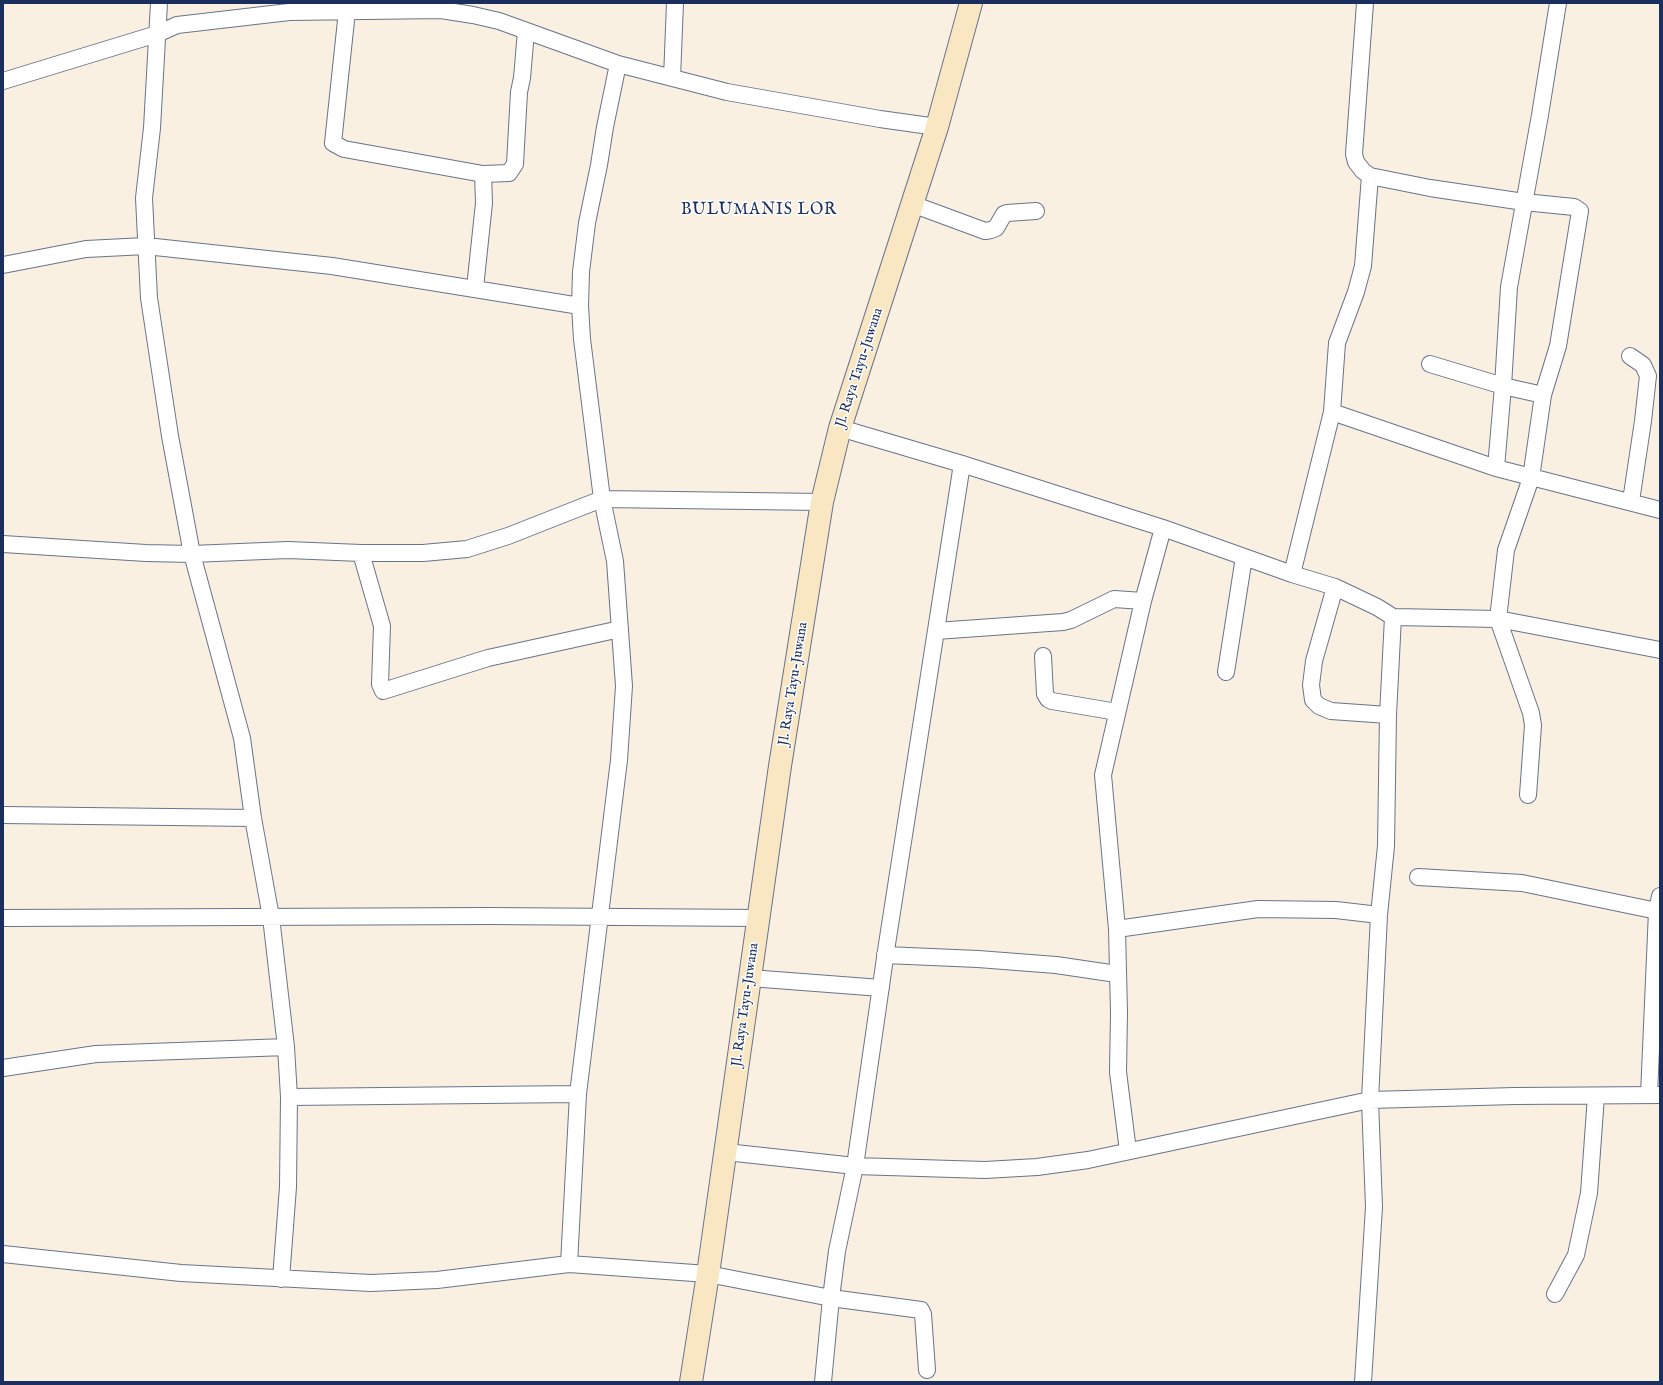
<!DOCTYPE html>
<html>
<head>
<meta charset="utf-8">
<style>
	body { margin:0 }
	#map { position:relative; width:1663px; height:1385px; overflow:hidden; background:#f9f0e2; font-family:"IM FELL English",serif }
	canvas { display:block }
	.frame { position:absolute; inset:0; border:4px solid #1b2f5e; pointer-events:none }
</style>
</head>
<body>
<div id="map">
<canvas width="1663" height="1385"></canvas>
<div class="frame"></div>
</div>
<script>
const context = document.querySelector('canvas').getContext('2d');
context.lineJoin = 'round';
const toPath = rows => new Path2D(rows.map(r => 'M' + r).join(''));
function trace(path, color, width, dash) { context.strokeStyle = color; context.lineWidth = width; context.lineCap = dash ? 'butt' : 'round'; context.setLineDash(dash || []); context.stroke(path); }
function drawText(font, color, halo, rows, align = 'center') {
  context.font = font + ' "IM FELL English",serif'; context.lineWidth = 3; context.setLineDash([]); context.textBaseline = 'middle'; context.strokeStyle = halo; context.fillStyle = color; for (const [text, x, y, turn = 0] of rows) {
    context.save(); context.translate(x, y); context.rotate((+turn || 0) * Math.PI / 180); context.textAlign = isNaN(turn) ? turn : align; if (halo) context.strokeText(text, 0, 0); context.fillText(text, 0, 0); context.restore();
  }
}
const minor = toPath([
	[159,3,152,128,144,198,149,298,170,436,192,554,242,738,253,818,271,917,286,1047,289,1097,288,1187,281,1279],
	[1365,3,1354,154,1356,162,1363,171,1370,176,1430,188,1524,202,1574,207,1580,211,1558,346,1543,395,1531,478,1506,550,1498,619,1531,713,1533,725,1528,795],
	[347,11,333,143,344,149,483,174,509,173,515,164,519,92,522,78,526,31],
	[672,78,675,3],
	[3,81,157,34,177,25,289,12,441,10,473,15,499,21,618,64,727,92,880,119,937,127],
	[912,204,985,231,991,230,996,228,1004,214,1007,213,1036,211],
	[3,265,86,249,146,246,332,266,580,306],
	[475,288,484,203,483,174],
	[1630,356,1643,365,1648,376,1643,421,1631,501],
	[1430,364,1503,386,1543,395],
	[1332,412,1496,468,1660,510],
	[840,428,962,464,1163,528,1292,574,1335,587,1377,607,1393,617,1388,715,1386,846,1379,915,1370,1100,1374,1207,1363,1382],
	[1496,468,1503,386,1509,287,1540,115,1558,3],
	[3,544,146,553,192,554,288,550,361,553,423,553,467,549,508,536,602,499,822,502],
	[361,553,382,626,380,684,383,691,488,658,620,629],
	[1292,574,1332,412,1337,343,1356,292,1363,266,1370,176],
	[1335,587,1314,661,1311,685,1313,700,1319,706,1331,711,1388,715],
	[1393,617,1498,619,1660,650],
	[936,631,1063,622,1071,620,1114,599,1143,601],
	[1043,656,1045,694,1048,699,1052,701,1117,712],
	[1226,672,1244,557],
	[3,815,253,818],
	[1418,877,1522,883,1657,911],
	[3,918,489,916,758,918],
	[1117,929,1258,909,1336,910,1379,915],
	[885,955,978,959,1056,965,1117,974],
	[750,978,881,988],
	[3,1068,96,1054,286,1047],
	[1649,1095,1657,911,1660,896],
	[289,1097,578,1094],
	[1128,1151,1118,1072,1119,1013,1117,929,1103,775,1143,601,1163,528],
	[726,1152,855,1166,985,1170,1037,1167,1088,1160,1370,1100,1515,1096,1660,1095],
	[3,1254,181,1273,371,1283,437,1280,569,1264,708,1274,831,1298,921,1310,923,1314,927,1370],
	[569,1264,578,1094,619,760,624,686,615,561,602,499,582,339,580,306,581,272,587,223,599,165,605,127,618,64],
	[1555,1294,1576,1255,1589,1193,1596,1096],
	[823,1382,831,1298,837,1251,855,1166,887,944,962,464]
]);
const secondary = toPath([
	[691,1382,708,1274,780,766,822,502,840,428,937,127,971,3]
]);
trace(minor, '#69738c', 18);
trace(secondary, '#69738c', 24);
trace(minor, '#fff', 16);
trace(secondary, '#f9e7c3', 22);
drawText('14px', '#1b2f5e', '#fff', [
	["Jl. Raya Tayu-Juwana",860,368,-72],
	["Jl. Raya Tayu-Juwana",794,684,-81],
	["Jl. Raya Tayu-Juwana",746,1005,-82]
]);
context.letterSpacing = '1px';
drawText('16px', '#1b2f5e', '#fff', [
	["BULUMANIS LOR",759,211]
]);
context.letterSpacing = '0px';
</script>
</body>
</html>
